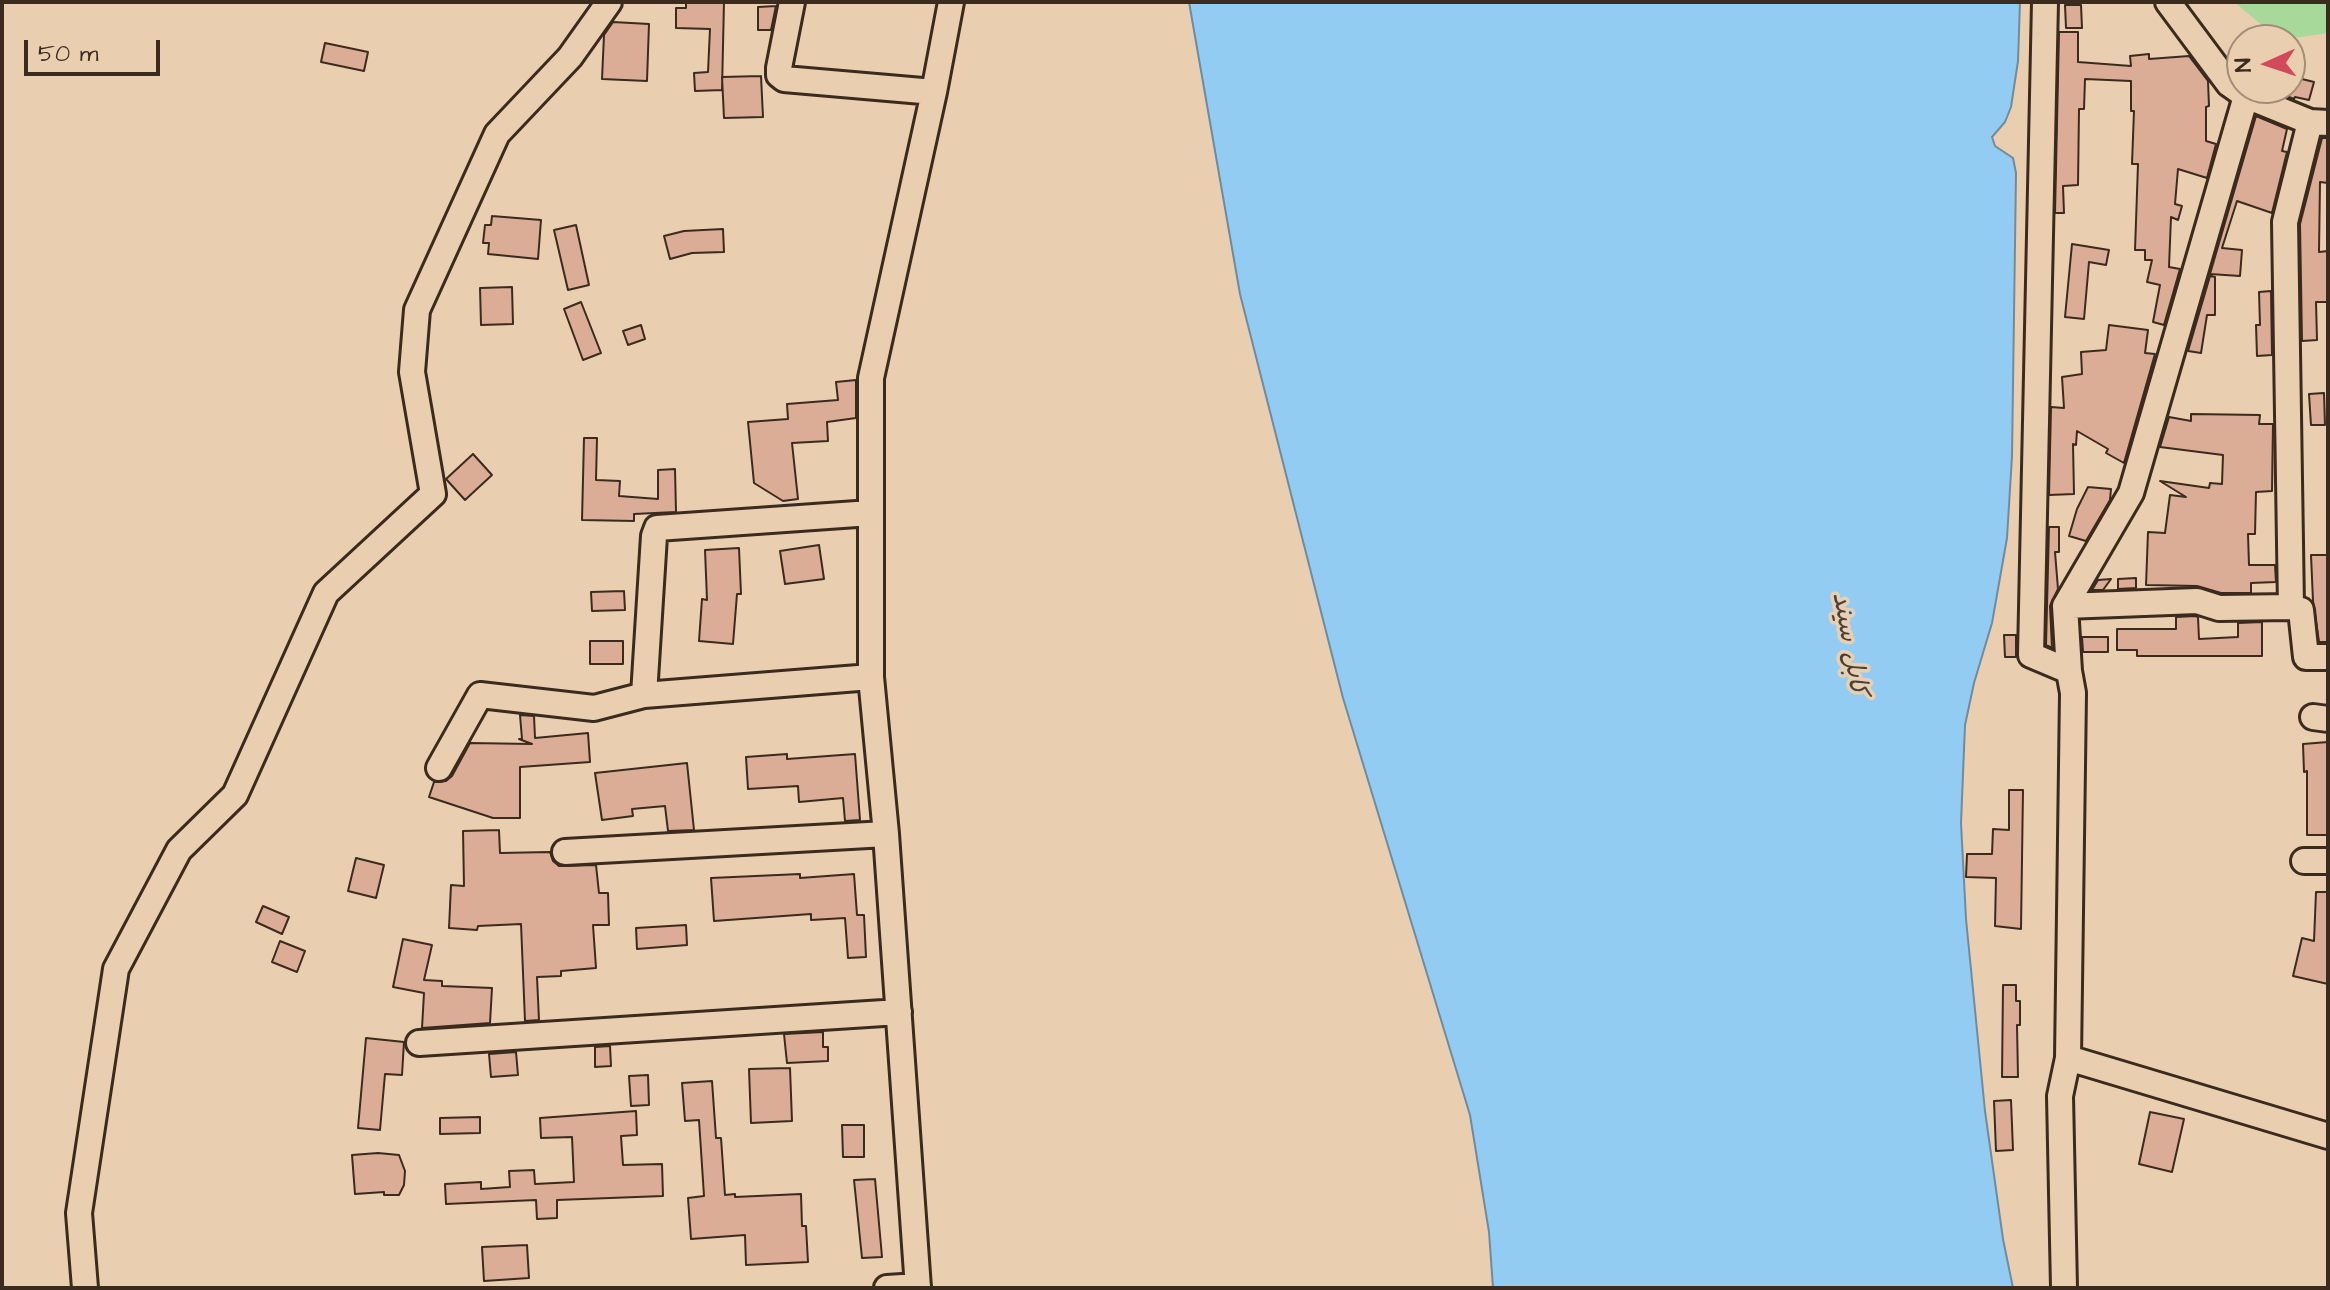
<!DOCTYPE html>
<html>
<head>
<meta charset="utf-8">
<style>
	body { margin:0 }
	#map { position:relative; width:2330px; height:1290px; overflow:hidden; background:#e9cfb0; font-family:"Architects Daughter",sans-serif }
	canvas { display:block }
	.frame { position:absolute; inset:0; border:4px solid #3b2a1e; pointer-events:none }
	.north { position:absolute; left:2226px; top:24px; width:80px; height:80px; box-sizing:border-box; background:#e9cfb0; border:2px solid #a38d76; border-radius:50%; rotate:267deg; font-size:22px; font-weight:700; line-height:32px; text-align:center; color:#3b2a1e }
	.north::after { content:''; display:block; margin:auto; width:28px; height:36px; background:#d1495b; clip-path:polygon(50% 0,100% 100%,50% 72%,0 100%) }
	.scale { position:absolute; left:24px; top:40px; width:136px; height:36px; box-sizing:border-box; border:4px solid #3b2a1e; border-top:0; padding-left:10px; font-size:24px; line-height:28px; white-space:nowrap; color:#3b2a1e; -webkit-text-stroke:6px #e9cfb0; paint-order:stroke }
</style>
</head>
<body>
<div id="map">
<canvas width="2330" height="1290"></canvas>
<div class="frame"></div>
<div class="north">N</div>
<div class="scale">50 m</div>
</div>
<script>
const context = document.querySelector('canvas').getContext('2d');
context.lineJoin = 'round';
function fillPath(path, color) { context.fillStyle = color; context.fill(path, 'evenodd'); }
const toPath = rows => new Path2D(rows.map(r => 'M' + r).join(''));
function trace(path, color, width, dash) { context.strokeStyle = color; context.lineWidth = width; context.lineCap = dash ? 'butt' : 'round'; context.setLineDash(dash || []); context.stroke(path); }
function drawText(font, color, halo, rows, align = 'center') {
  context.font = font + ' "Architects Daughter","Playpen Sans Arabic",sans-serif'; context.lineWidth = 7; context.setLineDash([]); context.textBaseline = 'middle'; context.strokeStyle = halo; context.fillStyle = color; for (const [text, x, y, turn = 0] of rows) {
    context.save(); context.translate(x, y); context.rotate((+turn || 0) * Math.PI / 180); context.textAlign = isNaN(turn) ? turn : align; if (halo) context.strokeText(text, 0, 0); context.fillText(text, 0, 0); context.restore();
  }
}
fillPath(toPath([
	[2234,2,2328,2,2328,33,2280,40]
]), '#a7d99b');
const water = toPath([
	[1189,2,2020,2,2018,61,2011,107,2005,122,1992,137,1995,146,2013,158,2016,173,2012,456,2007,538,1992,623,1974,683,1965,725,1961,823,1966,919,1985,1111,2003,1239,2013,1288,1493,1288,1489,1232,1470,1115,1343,698,1240,294,1189,2]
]);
fillPath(water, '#93ccf2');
trace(water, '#708b9d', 2);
const building = toPath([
	[686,2,724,2,722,90,695,91,694,73,708,72,710,29,676,28,676,8,686,8,686,2],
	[2065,5,2081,5,2082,28,2066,28,2065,5],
	[776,6,771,30,758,30,758,7,776,6],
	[613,22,649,24,647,81,602,79,604,35,613,22],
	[2059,32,2078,32,2078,62,2131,66,2130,56,2149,54,2149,59,2189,56,2208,81,2209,106,2206,107,2206,141,2216,144,2207,178,2178,169,2175,204,2182,206,2178,220,2171,217,2169,267,2180,269,2164,325,2153,322,2160,285,2147,282,2152,260,2145,260,2145,250,2135,250,2138,164,2132,164,2134,111,2131,111,2131,81,2085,79,2084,109,2079,109,2078,185,2063,186,2064,213,2055,213,2059,32],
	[325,43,368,52,364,71,321,62,325,43],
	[761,76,763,117,724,118,722,77,761,76],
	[2290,76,2314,82,2309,100,2295,97,2294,99,2266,88,2290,88,2290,76],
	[2256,116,2287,129,2282,151,2287,152,2272,213,2237,201,2222,248,2242,250,2240,276,2210,274,2256,116],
	[2322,138,2328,138,2328,183,2320,182,2319,252,2328,251,2328,302,2316,302,2317,340,2302,341,2300,224,2322,138],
	[492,216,541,220,538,259,488,254,489,243,483,243,485,225,491,225,492,216],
	[576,225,589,285,568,290,554,230,576,225],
	[723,229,724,252,692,253,670,259,664,236,684,231,723,229],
	[2072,244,2109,250,2106,265,2089,262,2084,319,2065,317,2072,244],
	[2210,276,2215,277,2215,315,2207,315,2201,353,2188,351,2210,276],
	[512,287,513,324,481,325,480,288,512,287],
	[2271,291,2272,355,2257,356,2256,325,2260,325,2259,292,2271,291],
	[581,302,601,353,583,360,564,309,581,302],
	[641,325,645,339,628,345,623,331,641,325],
	[2109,325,2148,330,2145,353,2155,354,2124,463,2106,453,2108,449,2077,431,2076,445,2073,444,2074,494,2049,495,2051,407,2064,408,2062,377,2082,374,2081,352,2106,350,2109,325],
	[856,380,856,418,827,422,828,441,792,443,798,499,783,501,754,483,748,422,788,419,787,404,838,400,836,382,856,380],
	[2324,393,2325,425,2311,425,2309,394,2324,393],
	[2191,414,2260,415,2259,424,2273,424,2272,491,2256,492,2255,534,2248,534,2249,565,2275,565,2276,582,2251,583,2251,593,2221,593,2197,586,2146,585,2148,532,2165,533,2170,495,2186,497,2160,481,2209,488,2210,483,2222,484,2223,455,2160,447,2169,417,2191,421,2191,414],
	[584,438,597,438,596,480,620,481,619,496,658,499,658,470,675,469,676,512,634,514,634,521,582,520,584,438],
	[473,454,492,475,465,500,446,479,473,454],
	[2088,487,2111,489,2110,500,2086,541,2069,536,2077,509,2088,487],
	[2049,527,2059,527,2059,552,2055,552,2058,589,2050,606,2052,648,2046,645,2049,527],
	[819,545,824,579,785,584,780,551,819,545],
	[739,548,741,594,737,594,733,644,699,641,702,599,707,600,705,550,739,548],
	[2311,555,2328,555,2328,642,2319,642,2313,601,2311,555],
	[2136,578,2136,588,2118,589,2118,579,2136,578],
	[2111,579,2103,590,2092,590,2098,580,2111,579],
	[624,591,625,610,592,611,591,592,624,591],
	[2195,616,2198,617,2199,639,2238,637,2238,623,2262,622,2262,656,2137,656,2137,650,2117,650,2117,629,2176,629,2176,617,2195,616],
	[2004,635,2016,635,2016,657,2005,657,2004,635],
	[2082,637,2108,637,2108,652,2083,652,2082,637],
	[590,641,623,641,623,664,590,664,590,641],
	[520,715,534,716,535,738,588,733,590,762,520,767,520,818,493,818,429,797,434,782,446,781,452,776,470,743,532,744,519,739,522,739,520,715],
	[2328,742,2328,835,2307,835,2307,771,2304,772,2303,744,2328,742],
	[787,754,787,759,855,754,860,820,845,821,843,798,799,802,798,786,748,789,746,757,787,754],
	[687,763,694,830,668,831,665,806,632,809,633,816,602,820,595,773,687,763],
	[2009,790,2023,790,2021,929,1995,926,1996,878,1966,877,1967,854,1992,854,1993,829,2009,830,2009,790],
	[499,830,500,853,550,852,553,861,559,866,596,865,599,893,608,893,609,925,593,925,596,968,561,971,561,976,537,977,539,1020,525,1021,521,924,478,926,477,930,449,928,451,885,464,886,463,831,499,830],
	[356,858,384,865,376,898,348,891,356,858],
	[800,874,800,878,854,874,857,915,864,915,866,957,848,958,845,918,811,920,811,914,714,921,711,878,800,874],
	[2316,892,2328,892,2328,984,2293,976,2302,938,2314,941,2316,892],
	[263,906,289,917,282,934,256,922,263,906],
	[686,925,687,945,637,949,636,928,686,925],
	[403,939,432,945,424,980,442,981,442,986,492,988,490,1023,422,1028,424,993,393,987,403,939],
	[280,941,305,951,297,972,272,962,280,941],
	[2003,985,2016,985,2016,1001,2020,1001,2020,1025,2017,1025,2018,1077,2002,1077,2003,985],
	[823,1032,823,1047,828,1047,828,1061,787,1063,784,1034,823,1032],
	[366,1038,404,1042,402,1075,385,1074,380,1130,358,1128,366,1038],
	[610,1046,611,1066,595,1067,595,1047,610,1046],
	[516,1052,518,1075,491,1077,489,1054,516,1052],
	[790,1068,792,1121,751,1123,749,1069,790,1068],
	[648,1075,649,1105,631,1106,629,1076,648,1075],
	[712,1081,716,1138,721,1138,725,1195,735,1194,735,1197,801,1194,802,1226,806,1226,808,1262,746,1265,745,1235,691,1239,688,1198,704,1196,699,1120,685,1121,682,1083,712,1081],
	[2011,1100,2013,1150,1996,1151,1994,1101,2011,1100],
	[636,1111,637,1135,621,1136,623,1165,662,1164,663,1196,557,1200,557,1218,537,1219,536,1200,446,1204,445,1184,481,1182,481,1189,510,1187,509,1171,534,1170,535,1184,574,1182,572,1137,541,1138,540,1118,636,1111],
	[2150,1112,2184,1119,2172,1172,2139,1164,2150,1112],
	[480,1117,480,1133,440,1134,440,1118,480,1117],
	[842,1125,864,1125,864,1157,843,1157,842,1125],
	[378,1153,399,1155,405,1171,404,1185,399,1195,384,1195,384,1192,355,1194,352,1155,378,1153],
	[875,1179,882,1257,862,1258,854,1180,875,1179],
	[527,1245,529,1278,484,1281,482,1247,527,1245]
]);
fillPath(building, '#dbac96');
trace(building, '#3b2a1e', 2);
const minor = toPath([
	[792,2,779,68,779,75,784,79,934,92],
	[2045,2,2031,655,2069,671,2073,693,2068,1058,2060,1096,2064,1288],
	[2168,2,2229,84,2246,96,2310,122,2328,123],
	[2065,606,2197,601,2219,608,2291,607,2285,222,2310,122],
	[2291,607,2301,610,2306,657,2328,657],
	[2069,671,2065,606,2131,493,2246,96],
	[644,695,654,536,657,528,871,513],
	[2313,717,2328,719],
	[439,768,480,695,594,708,644,695,871,677],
	[565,852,886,834],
	[2304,861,2328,861],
	[419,1043,899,1012],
	[2068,1058,2328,1136],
	[85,1288,79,1213,116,969,179,850,235,795,326,593,433,494,412,372,417,310,497,134,570,57,609,2],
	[887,1288,918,1286],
	[918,1288,886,834,871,677,871,378,934,92,951,2]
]);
trace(minor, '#3b2a1e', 30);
trace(minor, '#e9cfb0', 24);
drawText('italic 26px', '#48423e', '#e9cfb0', [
	["کابل سيند",1848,644,80]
]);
</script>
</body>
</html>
